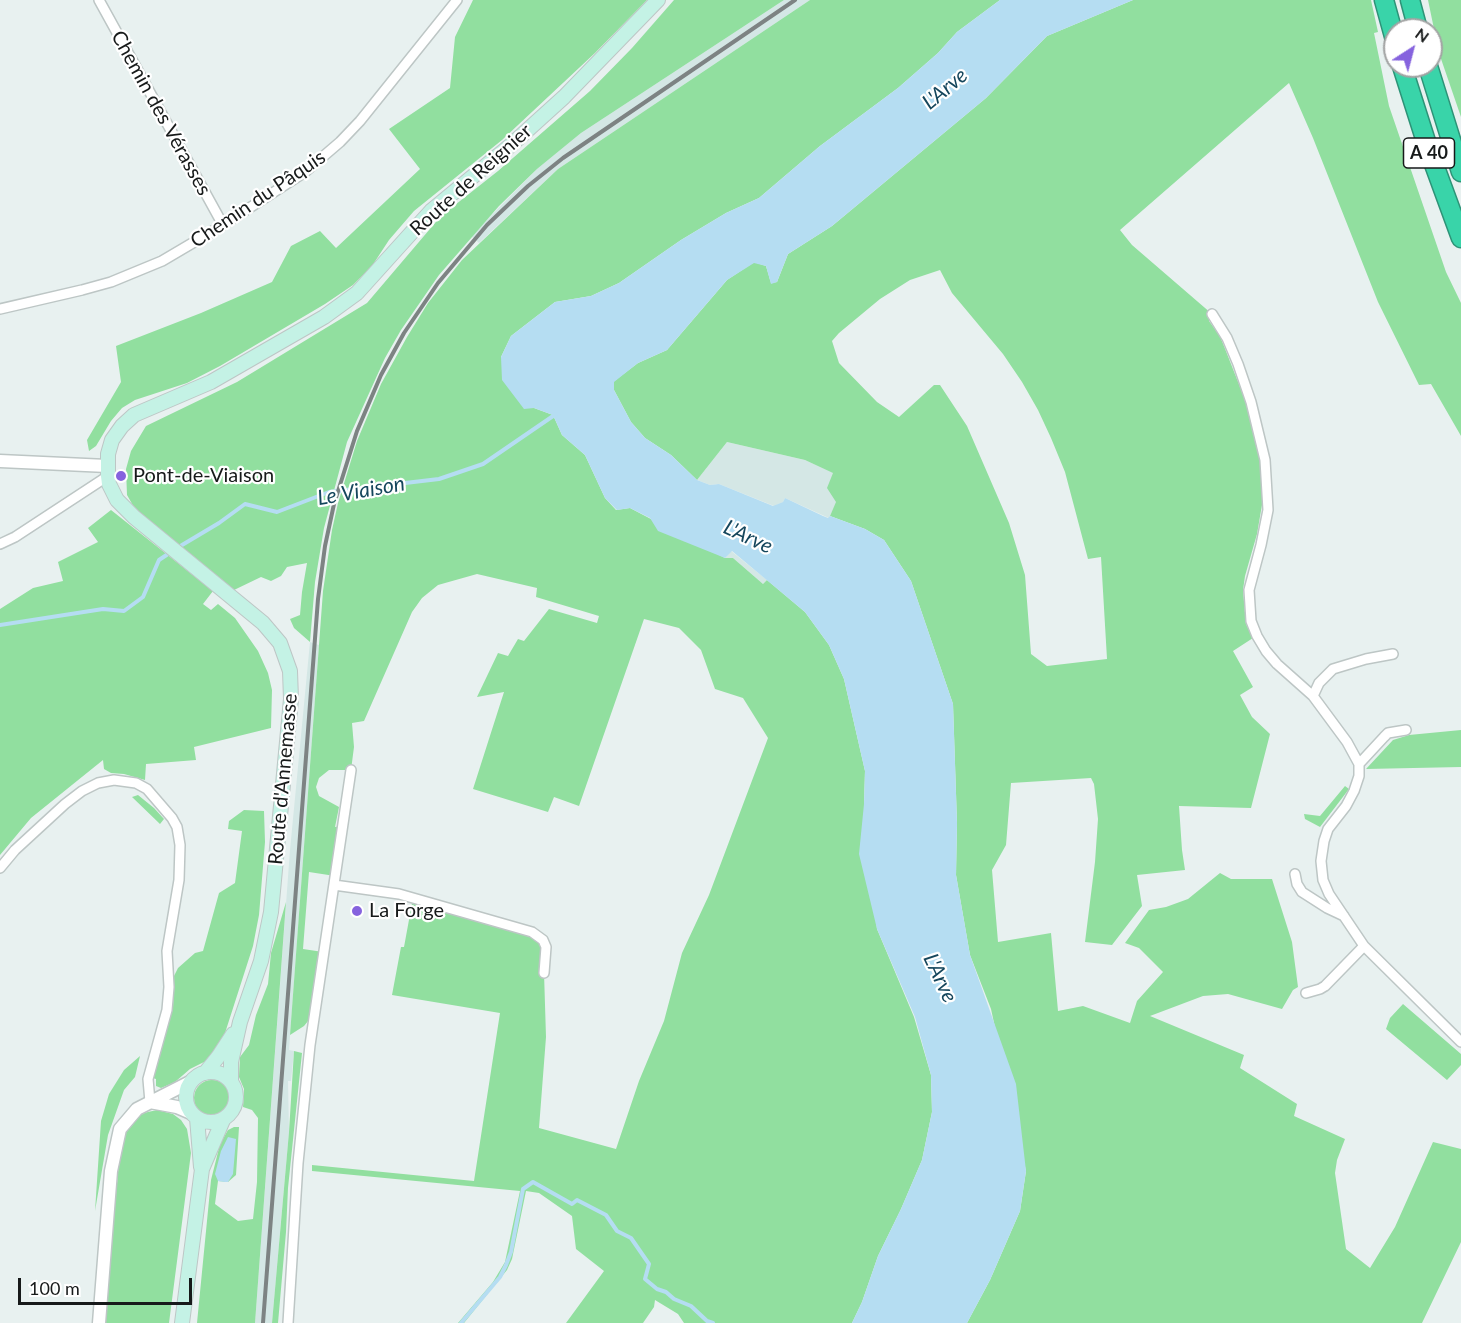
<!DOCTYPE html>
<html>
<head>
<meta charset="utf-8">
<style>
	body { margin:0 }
	#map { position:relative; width:1461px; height:1323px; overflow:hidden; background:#e8f1f0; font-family:Lato,sans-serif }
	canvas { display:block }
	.north { position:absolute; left:1383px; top:18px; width:60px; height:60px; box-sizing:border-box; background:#fff; border:2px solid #a2a3a3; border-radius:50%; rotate:36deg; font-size:16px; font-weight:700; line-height:24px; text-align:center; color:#171a1a }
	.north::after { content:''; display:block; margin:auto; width:21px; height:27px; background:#8663de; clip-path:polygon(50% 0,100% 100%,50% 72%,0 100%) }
	.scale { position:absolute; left:18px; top:1278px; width:174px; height:27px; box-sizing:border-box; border:3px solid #171a1a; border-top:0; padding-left:8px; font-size:18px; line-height:21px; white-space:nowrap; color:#171a1a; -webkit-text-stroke:4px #fff; paint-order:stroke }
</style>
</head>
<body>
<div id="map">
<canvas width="1461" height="1323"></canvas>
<div class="north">N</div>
<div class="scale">100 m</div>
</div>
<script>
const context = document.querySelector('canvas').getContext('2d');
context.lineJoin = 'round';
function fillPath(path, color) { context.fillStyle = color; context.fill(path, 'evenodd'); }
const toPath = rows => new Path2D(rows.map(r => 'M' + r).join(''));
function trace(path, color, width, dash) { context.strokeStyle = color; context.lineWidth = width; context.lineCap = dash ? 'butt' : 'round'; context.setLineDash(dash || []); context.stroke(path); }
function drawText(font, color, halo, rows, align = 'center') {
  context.font = font + ' Lato,sans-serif'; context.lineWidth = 4.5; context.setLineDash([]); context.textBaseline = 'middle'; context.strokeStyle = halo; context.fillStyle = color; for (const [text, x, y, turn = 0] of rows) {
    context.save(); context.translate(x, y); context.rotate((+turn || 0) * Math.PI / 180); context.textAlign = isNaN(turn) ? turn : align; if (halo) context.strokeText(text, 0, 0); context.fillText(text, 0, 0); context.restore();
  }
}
fillPath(toPath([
	[784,0,810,0,558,169,479,243,471,236,537,169,581,133],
	[727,442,805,460,834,473,837,502,829,518,785,498,783,502,774,506,719,484,710,485,697,480],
	[731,551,767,580,763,584,733,558,725,558],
	[310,642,319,645,289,1050,294,1051,291,1081,288,1081,289,1132,272,1323,255,1323,290,850]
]), '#d4e7e5');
fillPath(toPath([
	[473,0,647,0,595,53,502,140,414,211,389,240,372,266,353,285,325,304,220,366,187,383,135,400,122,408,111,421,96,446,89,451,87,440,121,382,116,346,201,313,272,282,291,246,320,231,336,248,420,169,389,129,450,88,455,37],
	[674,0,784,0,581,133,537,169,499,206,439,275,401,330,385,358,347,442,324,528,315,582,310,642,294,628,290,619,300,615,302,592,307,563,287,567,281,576,271,581,261,577,234,590,135,509,127,495,126,469,131,451,146,426,237,382,367,303,441,216,498,171,590,91,632,48],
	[810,0,1000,0,957,32,938,53,898,88,820,146,759,198,726,213,681,240,619,283,591,296,555,302,511,336,501,357,534,408,553,415,562,435,585,455,605,498,616,510,630,508,725,558,733,558,763,584,767,580,805,612,829,645,844,679,865,771,864,804,877,929,914,1017,931,1075,932,1112,922,1160,901,1209,878,1256,862,1302,852,1323,684,1323,678,1314,655,1300,654,1307,643,1323,566,1323,604,1271,576,1249,572,1216,539,1193,526,1191,512,1259,507,1270,464,1323,458,1323,493,1282,505,1262,520,1191,312,1171,312,1165,474,1181,500,1013,392,995,401,947,404,947,413,898,543,940,546,1037,539,1128,616,1149,639,1081,664,1021,682,953,709,895,768,738,743,698,715,689,701,650,679,628,644,619,579,806,554,797,548,812,473,789,504,692,477,697,498,653,508,656,518,639,524,641,549,609,597,623,599,616,536,597,537,588,477,574,438,585,422,598,412,612,364,721,352,723,354,747,351,770,329,770,319,778,316,787,319,796,339,807,335,827,343,826,335,876,309,872,303,949,323,952,313,1015,304,1026,290,1035,323,591,332,530,338,503,357,441,381,384,407,337,428,303,462,260,558,169],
	[1133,0,1371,0,1378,32,1374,33,1389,106,1446,272,1461,303,1461,436,1431,384,1419,385,1378,302,1313,138,1289,83,1120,230,1132,245,1212,314,1209,321,1220,336,1251,415,1260,458,1263,499,1257,534,1245,576,1243,590,1246,624,1253,638,1233,651,1253,687,1240,695,1252,717,1270,734,1251,808,1179,806,1182,850,1185,870,1137,875,1142,906,1112,945,1085,942,1095,862,1098,819,1094,784,1091,778,1011,783,1006,845,992,870,998,942,1051,933,1058,1011,1083,1006,1130,1023,1137,1001,1163,972,1139,948,1125,943,1149,910,1166,907,1188,899,1220,873,1231,879,1272,879,1292,942,1298,987,1293,990,1282,1009,1228,994,1203,996,1150,1016,1244,1055,1240,1068,1297,1104,1294,1116,1345,1139,1337,1160,1335,1173,1346,1249,1370,1268,1395,1227,1433,1142,1461,1149,1461,1242,1422,1323,967,1323,990,1280,1020,1211,1026,1171,991,1009,970,955,956,875,957,823,953,704,911,581,884,540,865,529,830,516,836,502,827,488,833,473,805,460,727,442,697,480,671,455,645,438,631,422,614,390,614,381,638,363,667,350,727,280,754,262,766,266,771,283,777,282,788,254,832,226,986,98,1047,36],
	[940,270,952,293,1003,354,1022,382,1038,410,1051,438,1065,472,1088,559,1101,557,1107,659,1047,666,1031,654,1025,575,1009,523,967,426,940,385,934,385,899,417,877,402,839,363,832,341,839,333,880,299,910,280],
	[1428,0,1461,0,1461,117,1439,53],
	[111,510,213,591,203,604,211,610,218,604,235,618,258,651,268,673,272,690,271,728,194,747,196,760,146,764,145,780,124,774,111,773,104,769,103,760,31,818,0,855,0,609,33,588,63,581,58,562,98,542,88,528],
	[1461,730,1461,767,1366,769,1393,740,1409,735],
	[1345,786,1349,789,1320,827,1305,819,1304,814,1320,816],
	[138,795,154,808,164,819,160,824,132,797],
	[244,810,264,811,265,842,259,915,253,946,244,974,225,1033,211,1056,206,1061,190,1069,175,1082,161,1088,156,1086,156,1079,153,1078,173,1007,174,976,178,968,195,953,203,951,219,893,235,883,242,831,228,829,229,821],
	[286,902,255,1323,197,1323,211,1180,220,1144,228,1130,234,1127,239,1127,236,1175,228,1182,218,1181,215,1204,238,1221,253,1219,257,1182,258,1118,252,1110,243,1107,244,1089,239,1077,240,1057,249,1045,256,1015,268,984,271,953],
	[1403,1004,1461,1054,1461,1065,1447,1080,1386,1029,1390,1018],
	[294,1051,302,1053,288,1188,286,1232,278,1323,272,1323,289,1132],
	[140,1056,135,1077,124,1090,108,1135,95,1211,101,1121,109,1094,124,1070],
	'194 1098a18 18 0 1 1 36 0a18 18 0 1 1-36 0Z',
	[157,1110,173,1114,181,1120,187,1129,191,1153,169,1323,104,1323,121,1140,127,1128,139,1114]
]), '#91df9f');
fillPath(toPath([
	[1000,0,1133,0,1047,36,986,98,832,226,788,254,777,282,771,284,766,266,754,263,727,280,667,350,638,363,614,382,614,390,631,422,645,438,671,455,697,480,710,485,719,484,773,506,783,502,785,498,823,516,828,518,830,516,865,529,884,540,911,581,953,704,957,823,956,875,970,955,1016,1084,1026,1171,1020,1211,990,1280,967,1323,852,1323,862,1302,878,1256,901,1209,922,1160,932,1112,931,1075,915,1017,877,929,859,854,864,804,865,771,844,679,829,645,805,612,732,551,725,558,658,531,650,518,630,508,617,510,605,498,585,455,562,435,553,415,534,408,524,409,502,380,501,357,511,336,555,302,591,296,619,283,681,240,726,213,759,198,820,146,898,88,938,53,957,32],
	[228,1137,236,1139,233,1174,228,1182,225,1182,218,1181,215,1174,221,1151]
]), '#b5ddf2');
trace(toPath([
	[177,548,219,523,245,504,277,512,329,492,439,479,483,464,556,414],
	[0,625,103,609,124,611,143,597,159,560,171,552],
	[461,1323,500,1277,506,1265,511,1252,523,1189,533,1182,572,1204,577,1200,606,1215,617,1231,631,1238,649,1264,645,1279,657,1289,666,1292,674,1299,691,1306,707,1321,713,1323]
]), '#b5ddf2', 4);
const minor = toPath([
	[99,0,223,225],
	[0,309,82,290,111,282,162,261,223,225,305,172,340,142,360,121,457,0],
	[1212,314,1227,338,1238,364,1251,402,1265,460,1268,510,1261,545,1249,590,1251,621,1257,636,1266,651,1277,664,1313,696,1347,742,1359,764],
	[0,544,15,537,108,476],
	[1313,696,1319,683,1333,669,1366,659,1393,654],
	[1406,730,1388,733,1384,737,1359,764,1359,776,1354,791,1346,806,1328,829,1324,841,1321,861,1323,880,1329,894,1364,946,1461,1042],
	[0,868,15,850,65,804,82,791,98,783,114,780,136,783,147,789,172,818,177,827,180,845,179,880,167,951,169,987,167,1010,148,1079,150,1102],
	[1295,874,1297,884,1302,892,1327,908,1344,916],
	[334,885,399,894,532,932,543,940,546,947,544,973],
	[1306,993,1320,989,1325,986,1364,946],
	[288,1323,298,1163,310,1045,351,770]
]);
const tertiary = toPath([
	[0,461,107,466],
	[150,1102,177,1107,191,1113],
	[99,1323,111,1171,120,1129,137,1109,192,1081]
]);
const secondary = toPath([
	'186 1097a25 25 0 1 1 50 0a25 25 0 1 1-50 0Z',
	[205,1073,218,1057,233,1034],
	[231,1082,231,1062,240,1022,261,961,271,912,291,699,290,671,280,643,263,623,134,517,117,500,109,484,108,476,108,454,112,440,122,426,134,415,211,382,324,317,357,293,431,211,511,145,564,97,658,0],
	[197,1118,201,1167],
	[182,1323,202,1169,223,1120]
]);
const motorway = toPath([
	[1384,0,1395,40],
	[1410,0,1418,30],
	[1402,66,1428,148,1461,238],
	[1428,66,1461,172]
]);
trace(minor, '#bdc6c5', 12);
trace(tertiary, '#bdc6c5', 15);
trace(secondary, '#bdc6c5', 16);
trace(motorway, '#2d9377', 21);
trace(minor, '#fff', 9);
trace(tertiary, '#fff', 12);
trace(secondary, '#c4f2e5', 14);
trace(motorway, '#39d4a9', 18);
trace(toPath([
	[263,1323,318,599,325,546,334,504,357,431,381,375,404,333,438,283,487,225,528,186,563,158,795,0]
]), '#7d8383', 4);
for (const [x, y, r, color] of [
	[121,476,6,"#8663de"],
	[357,911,6,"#8663de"]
]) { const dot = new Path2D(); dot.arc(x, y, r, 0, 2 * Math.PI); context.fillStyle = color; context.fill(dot); trace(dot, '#fff', 2); }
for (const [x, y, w] of [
	[1429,153,51]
]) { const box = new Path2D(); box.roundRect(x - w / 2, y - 15, w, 30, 4.5); context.fillStyle = '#fff'; context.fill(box); trace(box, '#171a1a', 1.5); }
drawText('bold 18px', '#171a1a', null, [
	["A 40",1429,153]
]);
drawText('20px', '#171a1a', '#fff', [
	["Chemin des Vérasses",161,113,61],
	["Route de Reignier",471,180,-42],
	["Chemin du Pâquis",258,199,-34],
	["Route d'Annemasse",283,779,-85]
]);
drawText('20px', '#171a1a', '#fff', [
	["Pont-de-Viaison",133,476],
	["La Forge",369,911]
], 'left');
drawText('italic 21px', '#15465c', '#fff', [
	["L'Arve",945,89,-40],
	["Le Viaison",361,491,-10],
	["L'Arve",748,537,25],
	["L'Arve",940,978,65]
]);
</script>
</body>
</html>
